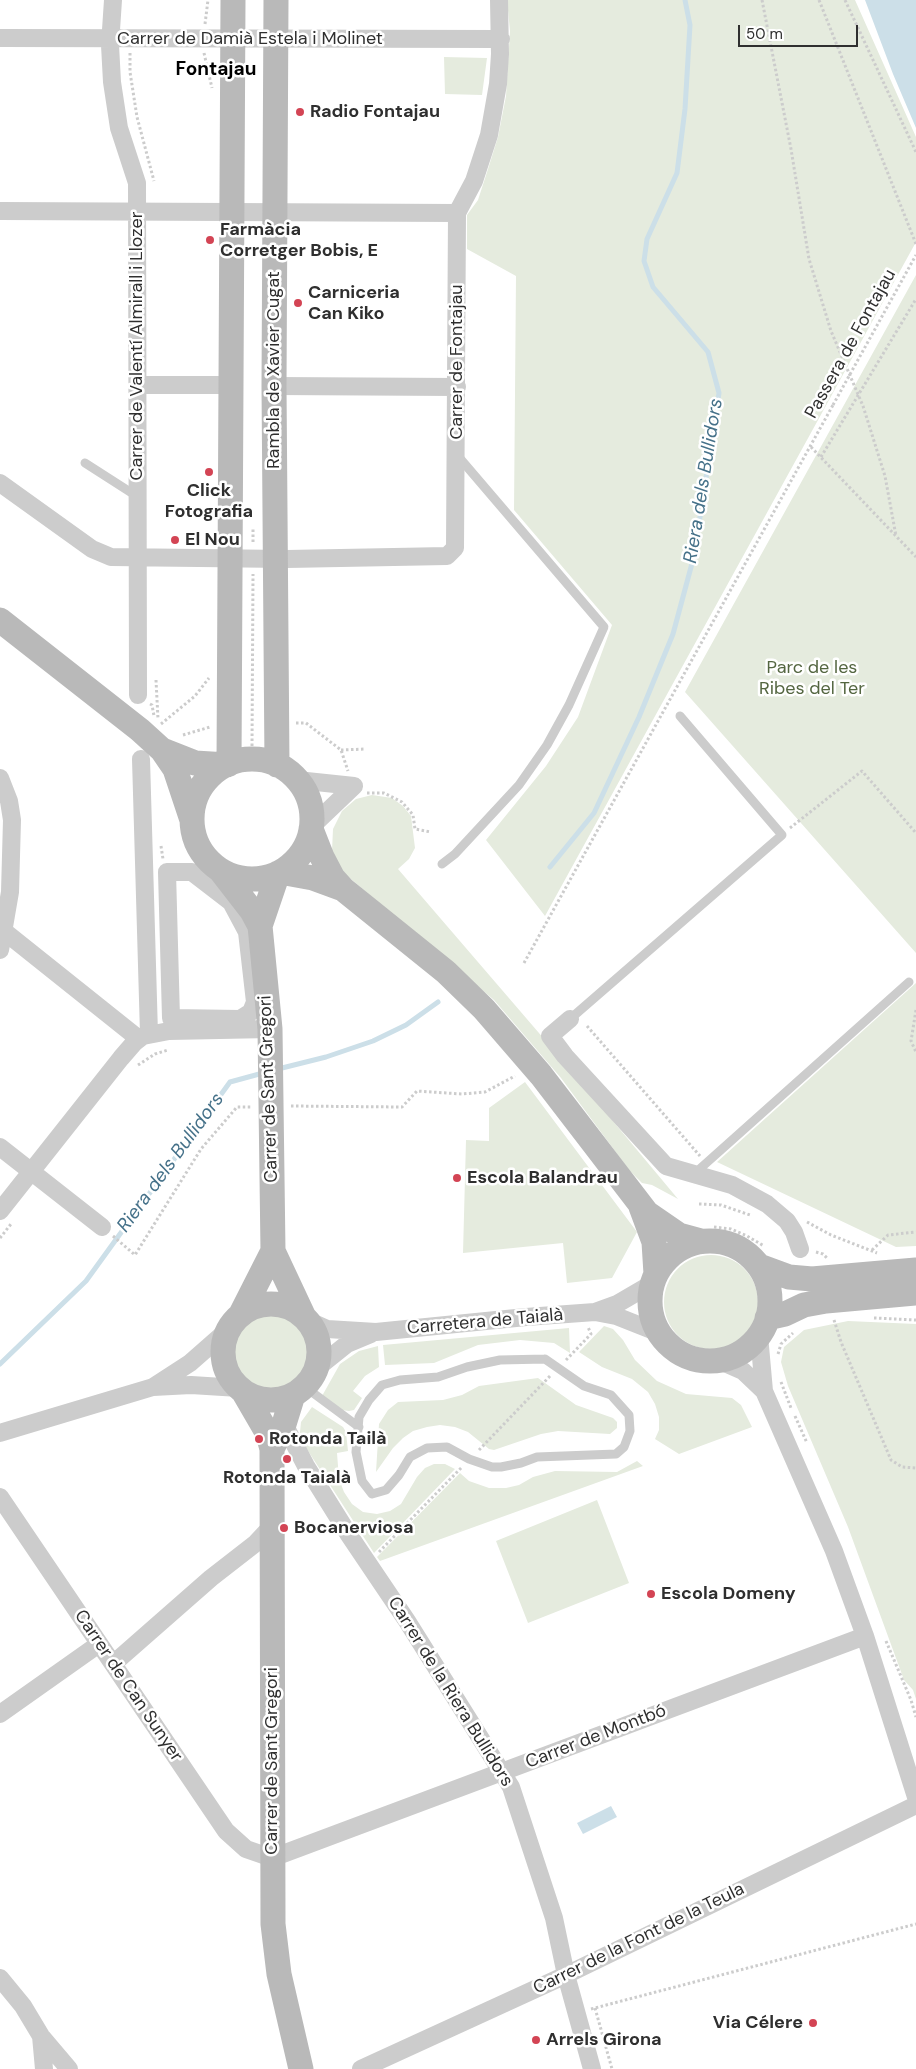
<!DOCTYPE html>
<html>
<head>
<meta charset="utf-8">
<style>
	body { margin:0 }
	#map { position:relative; width:916px; height:2069px; overflow:hidden; background:#fff; font-family:"DM Sans",sans-serif }
	canvas { display:block }
	.scale { position:absolute; left:738px; top:25px; width:120px; height:22px; box-sizing:border-box; border:2px solid #2f2f2f; border-top:0; padding-left:6px; font-size:15px; line-height:18px; white-space:nowrap; color:#2f2f2f; -webkit-text-stroke:4px #fff; paint-order:stroke }
</style>
</head>
<body>
<div id="map">
<canvas width="916" height="2069"></canvas>
<div class="scale">50 m</div>
</div>
<script>
const context = document.querySelector('canvas').getContext('2d');
context.lineJoin = 'round';
function fillPath(path, color) { context.fillStyle = color; context.fill(path, 'evenodd'); }
const toPath = rows => new Path2D(rows.map(r => 'M' + r).join(''));
function trace(path, color, width, dash) { context.strokeStyle = color; context.lineWidth = width; context.lineCap = dash ? 'butt' : 'round'; context.setLineDash(dash || []); context.stroke(path); }
function drawText(font, color, halo, rows, align = 'center') {
  context.font = font + ' "DM Sans",sans-serif'; context.lineWidth = 5; context.setLineDash([]); context.textBaseline = 'middle'; context.strokeStyle = halo; context.fillStyle = color; for (const [text, x, y, turn = 0] of rows) {
    context.save(); context.translate(x, y); context.rotate((+turn || 0) * Math.PI / 180); context.textAlign = isNaN(turn) ? turn : align; if (halo) context.strokeText(text, 0, 0); context.fillText(text, 0, 0); context.restore();
  }
}
fillPath(toPath([
	[507,0,855,0,916,137,916,242,545,916,486,840,546,766,578,717,612,625,514,510,516,276,467,249,467,215,478,200,488,169,498,137,506,96,510,31],
	[444,57,487,58,482,95,445,94],
	[916,275,916,953,685,692],
	[372,795,392,798,403,806,411,816,415,848,409,859,398,869,551,1047,678,1199,652,1185,642,1183,629,1170,561,1078,494,1000,339,869,332,851,333,829,342,811,356,799],
	[916,983,916,1246,896,1247,717,1162],
	[525,1082,637,1232,612,1278,567,1283,563,1243,463,1253,466,1140,489,1141,489,1108],
	'664 1302a47 47 0 1 1 94 0a47 47 0 1 1-94 0Z',
	'232 1353a40 40 0 1 1 80 0a40 40 0 1 1-80 0Z',
	[848,1321,916,1324,916,1699,913,1690,904,1680,848,1527,788,1386,781,1362,784,1347,804,1330],
	[604,1326,613,1329,623,1340,635,1360,657,1381,686,1394,732,1398,741,1405,752,1427,679,1454,655,1439,659,1430,659,1417,655,1404,648,1392,632,1379,602,1367,579,1352],
	[569,1328,570,1353,554,1343,520,1340,478,1345,434,1363,385,1365,383,1345],
	[378,1346,379,1367,365,1376,353,1391,362,1398,354,1410,349,1411,342,1410,322,1396,340,1364,359,1351],
	[538,1378,576,1405,613,1418,617,1422,617,1428,610,1434,558,1431,541,1434,494,1450,489,1449,468,1432,455,1427,440,1425,427,1427,413,1431,403,1438,393,1448,376,1472,379,1424,388,1410,398,1402,443,1400,462,1395,479,1386],
	[312,1407,343,1427,346,1432,348,1451,337,1453,339,1479,344,1492,352,1504,363,1512,377,1514,390,1511,401,1504,417,1477,425,1468,434,1464,445,1464,455,1469,374,1553,301,1440,300,1432,301,1422],
	[637,1461,643,1466,380,1561,377,1557,460,1473,469,1481,489,1488,506,1488,519,1485,533,1477,555,1471,617,1472],
	[597,1500,629,1583,528,1623,496,1541]
]), '#e5ebde');
fillPath(toPath([
	[865,0,916,0,916,128,893,74],
	[611,1806,617,1817,583,1834,577,1823]
]), '#ccdfe8');
trace(toPath([
	[550,867,594,813,639,717,673,634,694,556,719,393,708,352,653,287,644,261,647,239,677,173,685,109,690,25,685,0],
	[278,1069,326,1057,373,1041,406,1025,438,1002],
	[0,1364,86,1281,230,1082,263,1073]
]), '#ccdfe8', 5);
trace(toPath([
	[762,0,791,149,809,259,831,331,863,406,885,476,896,536],
	[819,0,916,244],
	[845,0,916,152],
	[205,24,208,0],
	[130,53,130,72,137,117,154,181],
	[204,53,212,88],
	[811,447,916,557],
	[821,457,916,299],
	[253,542,253,529],
	[156,680,158,719],
	[150,704,152,705,154,716],
	[296,723,306,723,341,750,348,771],
	[161,724,195,696,209,678],
	[183,735,210,727],
	[252,746,253,574],
	[341,750,366,749],
	[367,793,384,793,402,802,413,815,415,829,431,832],
	[790,828,862,771,916,833],
	[161,846,163,859],
	[524,963,833,405],
	[916,1010,911,1041,916,1052],
	[587,1026,700,1156],
	[138,1065,155,1054,168,1050],
	[291,1106,402,1107,417,1091,462,1094,485,1092,515,1076],
	[699,1204,721,1205,750,1215],
	[807,1222,831,1235,877,1253],
	[714,1227,731,1229,747,1236,764,1246],
	[113,1236,135,1255,201,1149,237,1107,252,1107],
	[0,1238,11,1224],
	[872,1250,888,1235,916,1232],
	[816,1252,823,1254,827,1258],
	[874,1318,916,1320],
	[834,1320,841,1342,891,1460,902,1467,916,1468],
	[778,1354,781,1344,793,1333],
	[566,1360,591,1334,588,1327],
	[781,1382,791,1408],
	[795,1416,807,1443],
	[479,1450,551,1375],
	[379,1552,462,1467],
	[886,1641,911,1700,916,1717],
	[595,2008,612,2069],
	[591,2009,916,1924]
]), '#ccc', 3, [2.5, 2.5]);
trace(toPath([
	[85,463,138,497],
	[442,864,455,854,519,785,547,745,569,705,604,627,457,455],
	[570,1019,782,835,680,716],
	[694,1174,909,982],
	[545,1359,584,1386,611,1395,629,1415,630,1431,624,1447,616,1454,537,1457,521,1463,501,1467,492,1467,469,1459,447,1447,427,1448,410,1457,399,1475,386,1490,372,1494,362,1481,356,1452,359,1417,369,1400,382,1385,400,1380,438,1377,467,1367,500,1360,545,1359],
	[305,1387,359,1427]
]), '#ccc', 9);
trace(toPath([
	[113,0,110,45,112,82,119,128,137,183,138,695],
	[0,38,501,39],
	[0,211,457,213],
	[138,385,231,385],
	[274,386,457,387],
	[0,483,92,549,111,557,287,559,447,556,455,548,457,213,474,181,489,135,498,84,500,54,499,0],
	[141,759,149,1034],
	[0,778,9,801,12,820,10,892,0,950],
	[297,780,354,786],
	[311,827,354,786],
	[167,872,192,872,231,902,247,932,255,1002,251,1012,240,1019,171,1018,167,872],
	[0,928,139,1039],
	[570,1019,550,1036,565,1056,666,1166,732,1185,767,1204,787,1221,794,1232,800,1249],
	[0,1147,102,1227],
	[0,1211,121,1058,134,1043,143,1036,169,1031,270,1029],
	[595,1312,617,1304,653,1283],
	[309,1321,327,1329,376,1332,526,1317,595,1312,616,1316,659,1333],
	[759,1335,764,1391,834,1551,865,1636,916,1797],
	[718,1360,743,1371,764,1391],
	[317,1368,347,1344,371,1334],
	[153,1387,190,1363,231,1327],
	[284,1424,306,1466,349,1535,407,1621,511,1787,554,1918,566,1975,592,2069],
	[0,1433,153,1387,191,1385,239,1388],
	[0,1497,226,1831,246,1849,272,1858,865,1636],
	[113,1664,211,1578,256,1543,271,1527],
	[0,1714,99,1644],
	[0,1978,23,2006,41,2036,69,2069],
	[41,2036,44,2069],
	[361,2069,566,1975,916,1805]
]), '#ccc', 18);
trace(toPath([
	[276,0,274,386,277,765],
	[0,620,140,730,162,750,175,769,192,820],
	[162,750,195,763,227,765],
	'192 819a60 60 0 1 1 120 0a60 60 0 1 1-120 0Z',
	[229,764,233,0],
	[311,829,322,857,333,878,343,889,446,972,484,1009,541,1075,647,1213,679,1235,701,1241],
	[221,871,252,911,260,926,270,1029,273,1251,303,1315],
	[280,872,313,878,343,889],
	[260,926,278,873],
	[641,1207,654,1242,656,1274],
	'650 1301a60 60 0 1 1 120 0a60 60 0 1 1-120 0Z',
	[759,1266,789,1277,812,1279,916,1270],
	'223 1352a48 48 0 1 1 96 0a48 48 0 1 1-96 0Z',
	[241,1314,273,1251],
	[767,1318,785,1314,804,1305,826,1301,916,1293],
	[243,1391,268,1434,272,1449,273,1924,279,1974,301,2069],
	[272,1449,284,1424,293,1395]
]), '#b9b9b9', 25);
trace(toPath([
	[833,405,916,255]
]), '#ccc', 3, [2.5, 2.5]);
for (const [x, y, r, color] of [
	[300,112,5,"#d34454"],
	[210,240,5,"#d34454"],
	[298,303,5,"#d34454"],
	[209,472,5,"#d34454"],
	[175,540,5,"#d34454"],
	[457,1178,5,"#d34454"],
	[259,1439,5,"#d34454"],
	[287,1459,5,"#d34454"],
	[284,1528,5,"#d34454"],
	[651,1594,5,"#d34454"],
	[813,2023,5,"#d34454"],
	[536,2040,5,"#d34454"]
]) { const dot = new Path2D(); dot.arc(x, y, r, 0, 2 * Math.PI); context.fillStyle = color; context.fill(dot); trace(dot, '#fff', 2); }
drawText('18px', '#2f2f2f', '#fff', [
	["Carrer de Damià Estela i Molinet",250,39],
	["Passera de Fontajau",851,344,-61],
	["Carrer de Valentí Almirall i Llozer",137,346,-90],
	["Carrer de Fontajau",457,362,-90],
	["Rambla de Xavier Cugat",274,370,-90],
	["Carrer de Sant Gregori",269,1089,-92],
	["Carretera de Taialà",485,1322,-5],
	["Carrer de Can Sunyer",128,1686,56],
	["Carrer de la Riera Bullidors",450,1692,58],
	["Carrer de Montbó",596,1737,-21],
	["Carrer de Sant Gregori",272,1761,-90],
	["Carrer de la Font de la Teula",639,1939,-26]
]);
drawText('bold 18px', '#2f2f2f', '#fff', [
	["Radio Fontajau",310,112],
	["Farmàcia",220,230],
	["Corretger Bobis, E",220,251],
	["Carniceria",308,293],
	["Can Kiko",308,314],
	["Click",209,491,"center"],
	["Fotografia",209,512,"center"],
	["El Nou",185,540],
	["Escola Balandrau",467,1178],
	["Rotonda Tailà",269,1439],
	["Rotonda Taialà",287,1478,"center"],
	["Bocanerviosa",294,1528],
	["Escola Domeny",661,1594],
	["Via Célere",803,2023,"right"],
	["Arrels Girona",546,2040]
], 'left');
drawText('18px', '#546641', '#fff', [
	["Parc de les",812,668],
	["Ribes del Ter",812,689]
]);
drawText('bold 19px', '#000', '#fff', [
	["Fontajau",216,70]
]);
drawText('italic 19px', '#457189', '#fff', [
	["Riera dels Bullidors",704,481,-81],
	["Riera dels Bullidors",171,1163,-54]
]);
</script>
</body>
</html>
